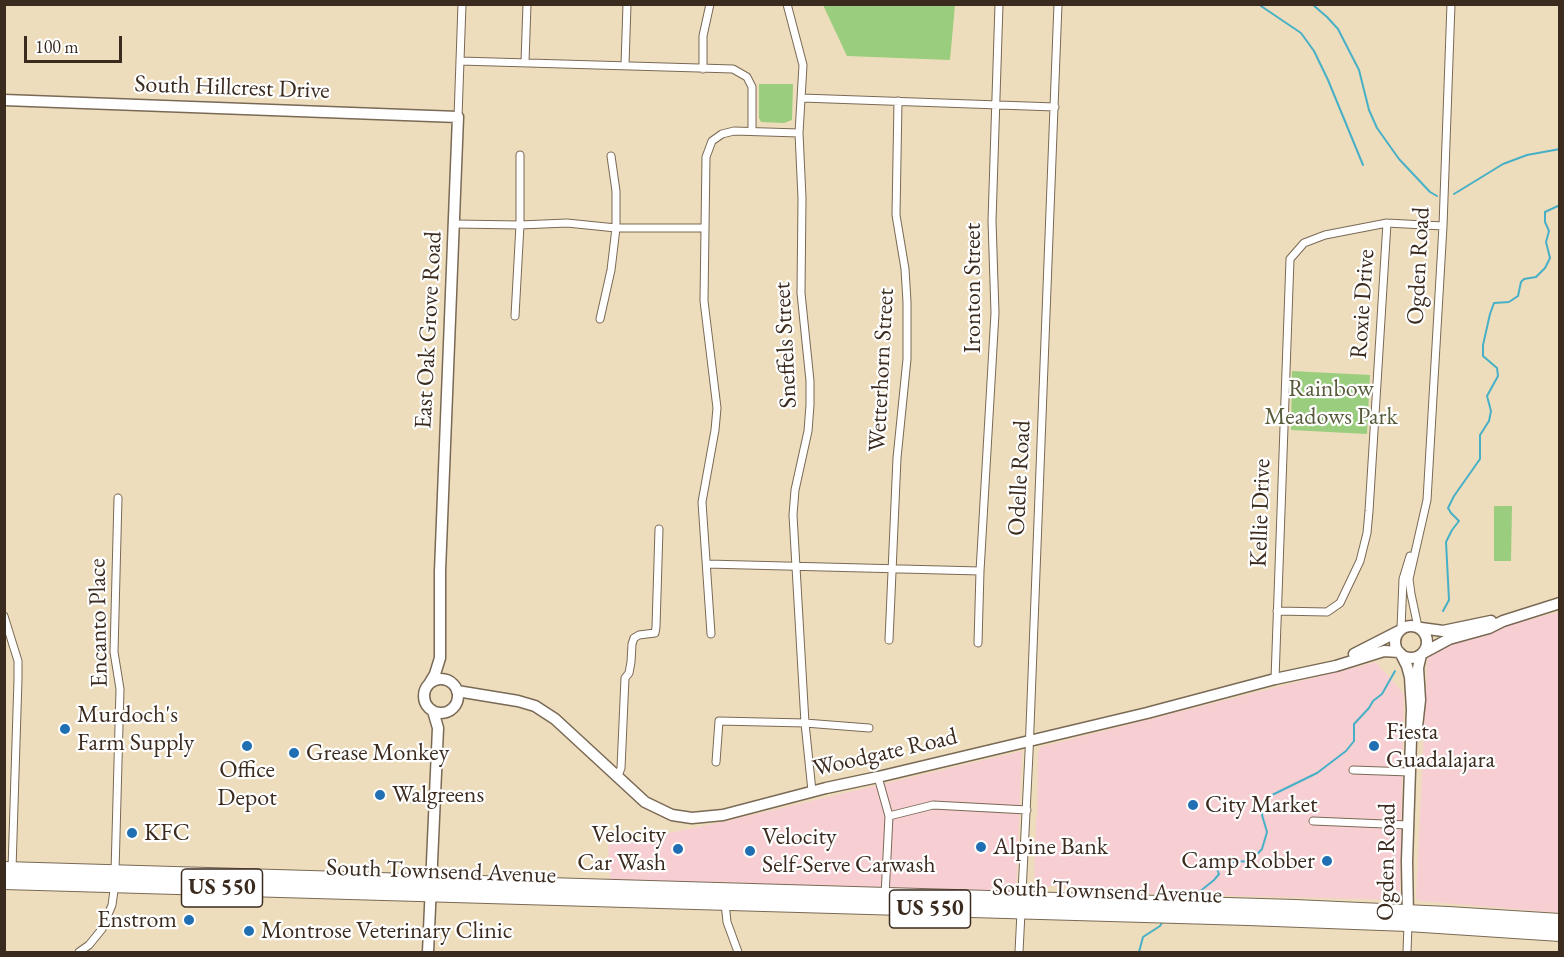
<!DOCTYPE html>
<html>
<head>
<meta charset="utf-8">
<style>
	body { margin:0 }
	#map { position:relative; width:1564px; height:957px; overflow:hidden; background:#eeddbc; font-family:"EB Garamond",serif }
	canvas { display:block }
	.frame { position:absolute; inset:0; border:6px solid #3b2a1e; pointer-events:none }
	.scale { position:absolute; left:24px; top:36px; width:98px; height:27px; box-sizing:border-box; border:3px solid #3b2a1e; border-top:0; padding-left:8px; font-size:18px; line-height:21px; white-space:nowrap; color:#3b2a1e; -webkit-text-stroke:4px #fff; paint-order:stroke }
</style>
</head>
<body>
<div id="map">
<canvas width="1564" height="957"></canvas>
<div class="frame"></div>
<div class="scale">100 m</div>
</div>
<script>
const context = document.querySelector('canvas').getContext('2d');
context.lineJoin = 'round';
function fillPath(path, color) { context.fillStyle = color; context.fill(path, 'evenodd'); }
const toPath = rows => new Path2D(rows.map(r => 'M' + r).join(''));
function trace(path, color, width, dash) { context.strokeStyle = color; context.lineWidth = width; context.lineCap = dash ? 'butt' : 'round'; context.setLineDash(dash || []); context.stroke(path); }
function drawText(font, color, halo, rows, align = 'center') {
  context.font = font + ' "EB Garamond",serif'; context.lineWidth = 4.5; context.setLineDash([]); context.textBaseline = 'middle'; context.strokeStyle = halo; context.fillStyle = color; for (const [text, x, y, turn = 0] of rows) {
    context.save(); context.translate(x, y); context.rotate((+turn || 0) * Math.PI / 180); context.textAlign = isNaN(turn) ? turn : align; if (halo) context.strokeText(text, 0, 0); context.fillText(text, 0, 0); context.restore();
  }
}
fillPath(toPath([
	[1559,612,1559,913,1420,901,1416,898,1428,645],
	[1376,662,1404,694,1400,891,1397,900,1150,894,1137,889,1051,886,1042,889,1036,884,1034,879,1036,820,1037,817,1038,753,1040,747],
	[1022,751,1016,895,610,881,608,845,718,823]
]), '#f7cfd3');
fillPath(toPath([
	[823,5,955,5,950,60,847,56],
	[759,84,793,84,792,120,784,123,761,122,759,118],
	[1292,371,1370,375,1367,434,1291,430],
	[1494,506,1512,506,1511,561,1494,561]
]), '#9acd7d');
trace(toPath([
	[1258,4,1301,33,1314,51,1328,80,1363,165],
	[1312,4,1327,17,1338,29,1359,70,1369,110,1377,128,1399,159,1430,192,1437,196],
	[1454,194,1503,164,1527,155,1560,149],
	[1443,611,1449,600,1446,542,1452,530,1459,521,1451,513,1448,508,1454,496,1480,459,1480,435,1489,421,1491,411,1487,396,1498,376,1497,368,1483,356,1483,345,1490,314,1494,303,1509,302,1518,296,1521,282,1524,279,1536,277,1545,268,1550,258,1546,242,1549,231,1545,222,1545,212,1560,205],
	[1188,897,1198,893,1214,880,1219,874,1217,869,1220,865,1227,866,1232,862,1251,861,1262,849,1267,832,1262,815,1268,797,1317,773,1346,751,1354,741,1354,724,1369,708,1373,701,1382,694,1395,671],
	[1139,952,1143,937,1160,926,1163,921]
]), '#47b0c6', 2);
const street = toPath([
	[787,4,803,65,799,133,802,198,801,293,810,381,810,405,808,431,795,490,793,515,805,723,812,791],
	[460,61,733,69,747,77,752,87,752,131],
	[525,62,527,4],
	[625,65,627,4],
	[703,69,703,36,710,4],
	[802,98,1055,107],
	[458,117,462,4],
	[455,224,520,225,567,223,616,228,705,228],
	[515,316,520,225,520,155],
	[600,319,611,270,616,228,616,191,611,156],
	[707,564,980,571],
	[1277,611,1327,612,1340,603,1360,561,1367,533,1369,511,1387,223],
	[4,616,18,661,18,679,12,869],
	[1418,627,1411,594,1409,579,1427,500,1443,226,1451,4],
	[1401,629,1403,579,1410,556],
	[711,634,702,502,715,430,717,408,704,301,706,157,712,141,722,134,734,131,799,133],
	[889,640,897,458,907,359,907,302,905,269,896,215,898,101],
	[978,643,980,571,995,313,992,221,999,4],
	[1275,679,1290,259,1304,243,1325,235,1387,223,1443,226],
	[716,762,719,721,805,723,869,728],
	[1353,770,1410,772],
	[618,776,621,768,625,678,629,673,631,662,632,644,634,638,639,635,655,633,656,627,659,529],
	[878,777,889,816,885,896],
	[889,816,933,805,1027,810],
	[1313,821,1408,825],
	[115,872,120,689,114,652,118,498],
	[725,903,727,922,738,952],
	[79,952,89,945,102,929,112,905,115,883],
	[1019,952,1029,753,1058,4],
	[1407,952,1408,924]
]);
const secondary = toPath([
	[4,100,458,117,440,571,440,658,435,674,429,684],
	'1395 642a16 16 0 1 1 32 0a16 16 0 1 1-32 0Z',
	[1421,628,1443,631,1491,621],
	[1423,653,1449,639,1489,628,1503,621,1560,603],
	[1354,654,1399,631],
	[1401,654,1407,666,1410,677,1412,709,1407,861,1408,918],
	'424 696a17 17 0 1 1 34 0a17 17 0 1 1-34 0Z',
	[457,691,518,701,535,706,555,719,645,802,672,815,692,818,723,815,826,788,878,777,1147,713,1275,679,1336,666,1384,651,1399,652],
	[1417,727,1420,700,1418,668,1421,655],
	[428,952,438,728,433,711]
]);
const highway = toPath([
	[4,869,1295,907,1448,914,1560,921],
	[4,882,1248,918,1408,924,1560,934]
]);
trace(street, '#7a6955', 9);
trace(secondary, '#7a6955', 13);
trace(highway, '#7a6955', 16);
trace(street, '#fff', 7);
trace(secondary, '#fff', 10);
trace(highway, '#fff', 14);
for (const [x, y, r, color] of [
	[65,729,6,"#1f6fb2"],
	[247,746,6,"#1f6fb2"],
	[1374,746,6,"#1f6fb2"],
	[294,753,6,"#1f6fb2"],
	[380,795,6,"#1f6fb2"],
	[1193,805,6,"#1f6fb2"],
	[132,833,6,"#1f6fb2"],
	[981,847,6,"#1f6fb2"],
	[678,849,6,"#1f6fb2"],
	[750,851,6,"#1f6fb2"],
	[1327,861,6,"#1f6fb2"],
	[189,920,6,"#1f6fb2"],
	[249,931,6,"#1f6fb2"]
]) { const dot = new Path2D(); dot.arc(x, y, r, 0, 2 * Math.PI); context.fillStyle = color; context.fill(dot); trace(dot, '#fff', 2); }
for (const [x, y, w] of [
	[222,888,81],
	[930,909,81]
]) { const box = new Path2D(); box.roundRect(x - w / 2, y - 19, w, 38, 4.5); context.fillStyle = '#fff'; context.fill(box); trace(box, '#3b2a1e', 1.5); }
drawText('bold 22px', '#3b2a1e', null, [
	["US 550",222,888],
	["US 550",930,909]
]);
drawText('24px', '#3b2a1e', '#fff', [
	["South Hillcrest Drive",232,88,2],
	["Ogden Road",1419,266,-87],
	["Ironton Street",973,288,-90],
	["Roxie Drive",1363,304,-86],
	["East Oak Grove Road",429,330,-87],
	["Sneffels Street",786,345,-93],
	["Wetterhorn Street",882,370,-87],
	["Odelle Road",1020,478,-87],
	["Kellie Drive",1261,513,-88],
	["Encanto Place",99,623,-91],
	["Woodgate Road",885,753,-13],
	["Ogden Road",1387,862,-89],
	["South Townsend Avenue",441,872,2],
	["South Townsend Avenue",1107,892,2]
]);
drawText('24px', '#585b3a', '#fff', [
	["Rainbow",1331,389],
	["Meadows Park",1331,417]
]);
drawText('24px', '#3b2a1e', '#fff', [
	["Murdoch's",77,715],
	["Farm Supply",77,743],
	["Fiesta",1386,732],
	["Guadalajara",1386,760],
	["Grease Monkey",306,753],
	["Office",247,770,"center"],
	["Depot",247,798,"center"],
	["Walgreens",392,795],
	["City Market",1205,805],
	["KFC",144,833],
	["Velocity",666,835,"right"],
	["Car Wash",666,863,"right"],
	["Velocity",762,837],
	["Self-Serve Carwash",762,865],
	["Alpine Bank",993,847],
	["Camp Robber",1315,861,"right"],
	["Enstrom",177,920,"right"],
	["Montrose Veterinary Clinic",261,931]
], 'left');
</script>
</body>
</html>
